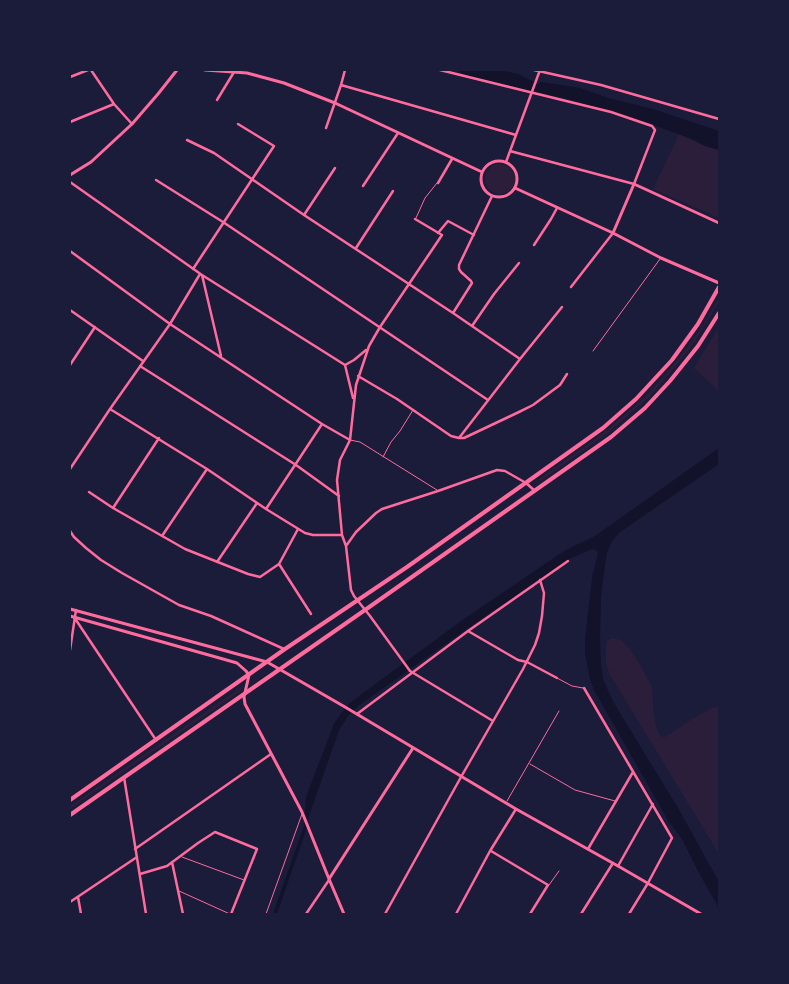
<!DOCTYPE html>
<html>
<head>
<meta charset="utf-8">
<style>
	body { margin:0 }
	#map { position:relative; width:789px; height:984px; overflow:hidden; background:#1b1b3a; font-family:Spectral,serif }
	canvas { display:block }
	.frame { position:absolute; inset:0; border:71px solid #1b1b3a; pointer-events:none }
</style>
</head>
<body>
<div id="map">
<canvas width="789" height="984"></canvas>
<div class="frame"></div>
</div>
<script>
const context = document.querySelector('canvas').getContext('2d');
context.lineJoin = 'round';
function fillPath(path, color) { context.fillStyle = color; context.fill(path, 'evenodd'); }
const toPath = rows => new Path2D(rows.map(r => 'M' + r).join(''));
function trace(path, color, width, dash) { context.strokeStyle = color; context.lineWidth = width; context.lineCap = dash ? 'butt' : 'round'; context.setLineDash(dash || []); context.stroke(path); }
fillPath(toPath([
	[679,134,705,146,719,150,719,218,653,189],
	'485 179a15 15 0 1 1 30 0a15 15 0 1 1-30 0Z',
	[719,297,719,302,717,305,694,343,672,371,648,398,608,433,541,481,539,479,606,431,646,396,664,376,686,349,702,327],
	[719,327,719,391,694,368],
	[612,638,621,640,630,649,642,668,652,687,654,717,658,732,661,736,664,737,670,734,692,719,712,708,719,706,718,774,719,780,719,854,610,675,606,664,606,646,607,641],
	[241,687,241,691,70,809,70,806]
]), '#2a1e3b');
fillPath(toPath([
	[454,70,500,70,518,74,536,83,542,82,580,88,608,98,653,109,719,131,719,150,705,146,694,140,646,122,623,115,556,96,532,92,469,76],
	[719,448,719,464,620,532,612,541,607,552,603,580,601,598,600,635,601,664,603,679,609,693,615,705,678,808,719,882,719,908,700,875,682,839,669,822,594,690,590,679,585,654,585,640,592,578,598,554,596,550,592,549,569,559,468,628,358,706,348,716,339,730,309,816,306,830,277,914,273,914,304,826,306,797,334,724,342,712,351,702,464,619,564,551,595,536]
]), '#12122b');
trace(toPath([
	[416,218,425,198,437,183],
	[593,351,660,259],
	[350,440,360,442,437,490],
	[383,457,391,442,400,431,413,410],
	[557,678,572,686,583,688],
	[530,764,575,790,615,801],
	[507,801,559,711],
	[182,857,244,880],
	[549,885,559,871],
	[179,891,230,914],
	[266,914,302,814]
]), '#ff6b9d', 1);
trace(toPath([
	[91,70,114,104,132,124],
	[440,70,611,112,652,126,655,130,634,184,510,151],
	[534,70,601,85,719,119],
	[70,77,88,70],
	[341,85,516,135],
	[217,100,234,72],
	[70,122,114,104],
	[326,128,341,85,345,70],
	[187,140,214,153,304,215,453,313,520,359],
	[506,162,540,70],
	[156,180,223,222,488,400],
	[70,182,202,275,345,365],
	[438,183,452,159],
	[363,186,398,133],
	[304,215,335,168],
	[438,233,448,221,474,235],
	[534,245,551,219,557,208],
	[356,248,393,191],
	[70,251,170,324,322,424,350,440],
	[193,269,274,146,238,124],
	[202,275,221,356],
	[571,287,613,233],
	[70,310,143,361],
	[453,313,472,283,471,281,461,272,459,269,459,265,492,196],
	[472,326,494,294,519,263],
	[369,346,356,385,350,440,340,460,337,480,342,535,346,546,351,590,354,596,370,616,410,671,493,721],
	[369,346,380,327,442,235,415,219],
	[70,365,95,327],
	[345,365,354,360,366,350],
	[345,365,353,398],
	[140,366,296,465,339,496],
	[358,376,397,399,451,436,459,438,464,438,519,412,533,405,560,385,567,374],
	[110,409,207,469,266,509,305,533,313,535,342,535],
	[459,438,520,359,562,307],
	[70,469,110,409,170,324,200,274],
	[89,492,113,508,185,549,248,574,260,577,279,564,298,529],
	[113,508,159,438],
	[266,509,322,424],
	[70,531,74,537,86,548,101,560,122,573,179,605,211,616,284,649],
	[162,536,207,469],
	[346,546,356,532,376,513,382,509,438,491,497,470,505,471,526,483,535,491],
	[217,562,257,503],
	[279,564,311,614],
	[74,617,156,740],
	[468,631,518,660,527,662,557,678],
	[70,650,76,610],
	[584,688,672,838,648,883,629,914],
	[357,714,468,631,568,561],
	[124,777,146,914],
	[135,849,271,754],
	[588,849,633,772],
	[491,851,548,885,530,914],
	[172,862,183,914],
	[618,866,653,804],
	[140,874,167,866,198,843,215,832,257,849,231,914],
	[78,897,81,914],
	[70,902,137,857],
	[306,914,329,880],
	[385,914,461,777,523,669,535,645,539,633,542,616,544,593,540,580],
	[456,914,490,851,516,809],
	[581,914,613,863]
]), '#ff6b9d', 2.5);
trace(toPath([
	[205,70,247,73,284,83,335,103,482,172],
	'481 179a18 18 0 1 1 36 0a18 18 0 1 1-36 0Z',
	[70,175,91,162,132,124,158,94,177,70],
	[515,188,613,233,661,258,719,283],
	[613,233,634,184,719,223],
	[70,609,267,662,345,707,516,809,618,866,701,914],
	[70,616,223,659,237,663,246,671,249,675,244,697,245,704,302,812,329,879,344,914],
	[329,879,413,748]
]), '#ff6b9d', 3);
trace(toPath([
	[70,800,285,649,407,567,603,428,636,399,672,360,698,324,719,287],
	[70,815,365,610,611,437,645,408,670,381,698,346,719,313]
]), '#ff6b9d', 4);
</script>
</body>
</html>
